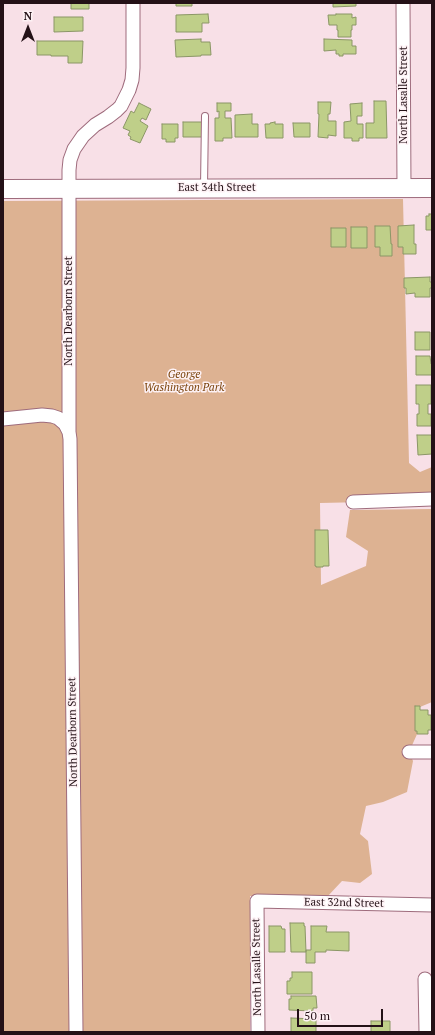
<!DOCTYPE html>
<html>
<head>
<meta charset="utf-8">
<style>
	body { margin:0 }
	#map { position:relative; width:435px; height:1035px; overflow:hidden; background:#f8e0e7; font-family:"PT Serif",serif }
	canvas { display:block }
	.frame { position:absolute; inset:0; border:4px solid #241117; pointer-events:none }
	.north { position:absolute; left:8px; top:8px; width:40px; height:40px; -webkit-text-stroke:3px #fdf1f4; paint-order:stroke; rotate:0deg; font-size:11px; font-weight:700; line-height:16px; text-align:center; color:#241117 }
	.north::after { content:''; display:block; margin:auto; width:14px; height:18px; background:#241117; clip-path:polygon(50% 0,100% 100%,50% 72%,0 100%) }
	.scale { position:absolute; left:297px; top:1009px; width:86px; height:18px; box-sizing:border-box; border:2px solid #241117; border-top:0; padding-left:5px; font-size:12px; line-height:14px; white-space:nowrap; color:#241117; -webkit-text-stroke:3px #fdf1f4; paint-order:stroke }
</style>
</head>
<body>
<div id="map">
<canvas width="435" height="1035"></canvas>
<div class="frame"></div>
<div class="north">N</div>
<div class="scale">50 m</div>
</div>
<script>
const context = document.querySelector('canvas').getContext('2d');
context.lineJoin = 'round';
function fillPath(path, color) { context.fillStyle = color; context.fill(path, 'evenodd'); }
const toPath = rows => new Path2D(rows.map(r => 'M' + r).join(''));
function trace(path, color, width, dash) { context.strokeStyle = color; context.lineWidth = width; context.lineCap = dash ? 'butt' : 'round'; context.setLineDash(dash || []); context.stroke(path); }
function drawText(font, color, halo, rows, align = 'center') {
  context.font = font + ' "PT Serif",serif'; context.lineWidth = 3; context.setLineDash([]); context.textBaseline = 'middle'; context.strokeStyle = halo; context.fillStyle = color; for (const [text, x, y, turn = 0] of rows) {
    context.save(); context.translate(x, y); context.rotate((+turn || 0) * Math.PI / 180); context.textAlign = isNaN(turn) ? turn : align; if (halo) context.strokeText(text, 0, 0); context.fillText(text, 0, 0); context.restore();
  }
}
fillPath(toPath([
	[403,199,409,463,420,472,432,467,432,497,410,501,320,503,321,585,366,566,368,551,346,537,350,510,432,509,432,702,420,707,418,732,409,752,413,761,407,792,383,802,366,806,360,834,368,841,372,874,360,883,342,881,327,897,250,896,250,1032,3,1032,3,201]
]), '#ddb292');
const building = toPath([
	[71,3,89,3,89,9,71,9,71,3],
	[176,3,192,3,192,6,176,6,176,3],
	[333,3,356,3,356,6,333,7,333,3],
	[208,14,209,23,202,23,202,32,176,32,176,15,208,14],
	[336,14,352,14,352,18,356,17,356,25,352,25,352,30,351,30,351,37,338,37,338,30,337,30,337,25,329,25,328,15,336,15,336,14],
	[54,17,83,17,83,31,54,32,54,17],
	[201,39,201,42,210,42,211,55,201,55,201,56,176,57,175,40,201,39],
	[324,39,352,40,352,46,356,46,356,54,343,54,343,56,339,56,339,54,336,54,336,50,324,51,324,39],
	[37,41,83,41,82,63,68,63,68,56,51,56,51,55,37,55,37,41],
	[374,101,386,101,387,138,366,138,366,123,374,123,374,101],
	[318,102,331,102,330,114,328,114,328,121,336,121,336,136,328,135,328,138,318,137,319,114,318,114,318,102],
	[139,103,151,109,146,120,142,118,140,121,148,126,140,143,130,139,131,137,128,135,130,131,123,128,131,111,134,113,139,103],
	[217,103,231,103,231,111,225,111,225,118,231,118,232,138,223,138,223,141,215,141,215,118,219,118,219,111,217,112,217,103],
	[362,103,362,116,357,116,357,124,363,124,363,138,359,138,359,141,352,141,352,138,344,138,344,122,351,121,350,104,362,103],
	[252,114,252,124,258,124,258,137,235,137,235,115,252,114],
	[183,122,202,122,202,137,183,137,183,122],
	[275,122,275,124,283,124,283,138,266,138,265,124,270,124,270,123,275,122],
	[293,123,310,123,310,137,294,137,293,123],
	[162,124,178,124,178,138,175,138,175,142,166,142,166,139,162,139,162,124],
	[429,214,432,214,432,230,426,230,426,216,429,216,429,214],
	[414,225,414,244,416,244,416,254,403,254,403,247,398,247,398,226,414,225],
	[375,226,390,226,391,244,392,244,392,256,380,256,380,247,375,247,375,226],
	[351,227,367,227,367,248,351,248,351,227],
	[331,228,346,228,346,247,331,247,331,228],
	[430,277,430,282,432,282,432,288,430,288,430,297,415,297,415,293,406,294,406,288,404,288,404,278,430,277],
	[415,332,430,332,430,350,415,350,415,332],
	[416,356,430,356,431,364,432,364,432,375,416,375,416,356],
	[416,385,431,385,431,404,428,404,428,414,431,414,431,426,417,426,417,414,419,414,419,404,416,404,416,385],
	[417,435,432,435,432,454,418,455,417,435],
	[315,530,328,530,329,566,323,566,323,567,316,567,316,566,315,566,315,530],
	[415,706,420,706,420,710,428,710,428,715,431,715,431,730,428,730,428,734,417,734,417,731,415,731,415,706],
	[290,923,304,923,304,926,305,926,306,952,291,952,290,923],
	[269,926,281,926,282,929,285,929,285,952,269,952,269,926],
	[311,926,327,926,326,932,349,932,349,951,326,950,326,952,315,952,315,963,306,963,306,950,311,950,311,926],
	[292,972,312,972,312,994,287,994,287,981,290,981,290,978,292,978,292,972],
	[291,996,316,996,317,1008,313,1008,313,1011,289,1010,289,999,291,999,291,996],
	[291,1018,316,1019,316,1032,291,1032,291,1018],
	[371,1021,390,1021,390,1032,371,1032,371,1021]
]);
fillPath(building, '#bfcf89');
trace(building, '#8b9666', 1);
const service = toPath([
	[204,187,205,116]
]);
const minor = toPath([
	[403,3,404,188],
	[3,419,42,415,52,416,58,418,65,424,69,432],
	[353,502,432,499],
	[409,752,432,752],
	[425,979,426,1032],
	[76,1032,70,439,69,432,69,170,70,160,74,149,83,136,95,125,108,117,117,110,121,106,129,90,132,80,133,68,133,3],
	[258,1032,257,901,432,905]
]);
const secondary = toPath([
	[3,189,432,188]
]);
trace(service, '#9e6b7c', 8);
trace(minor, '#9e6b7c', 15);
trace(secondary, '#9e6b7c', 20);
trace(service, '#fff', 6);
trace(minor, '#fff', 13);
trace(secondary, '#fff', 18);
drawText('11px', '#241117', '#fdf1f4', [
	["North Lasalle Street",404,95,-90],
	["East 34th Street",217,188],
	["North Dearborn Street",69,311,-90],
	["North Dearborn Street",73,732,-91],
	["East 32nd Street",344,903,1],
	["North Lasalle Street",257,967,-91]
]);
drawText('italic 11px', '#7b440c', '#fdf1f4', [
	["George",184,375],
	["Washington Park",184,388]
]);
</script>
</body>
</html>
